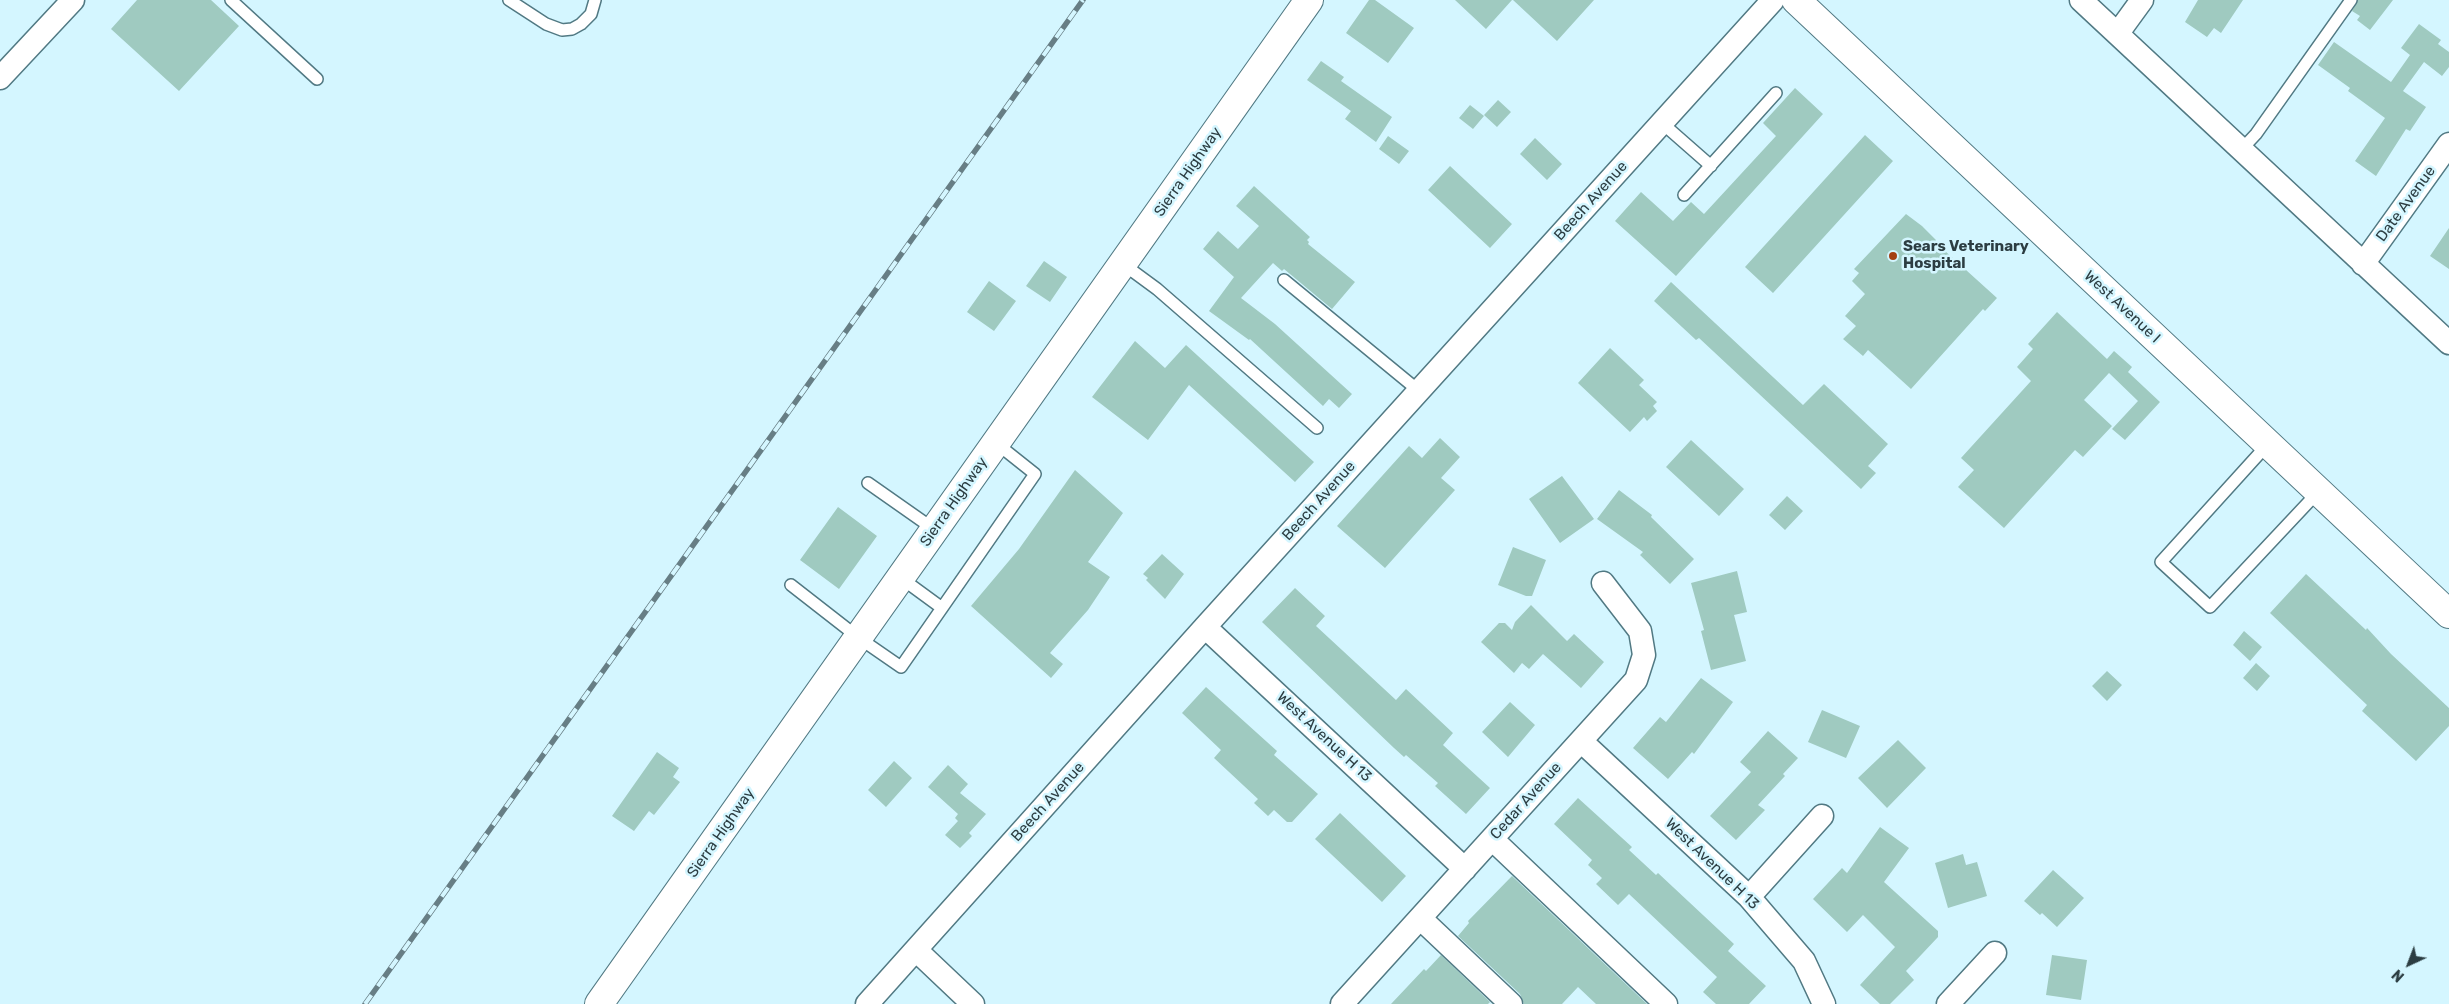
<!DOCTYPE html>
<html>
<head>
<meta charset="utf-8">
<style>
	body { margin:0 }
	#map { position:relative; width:2449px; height:1004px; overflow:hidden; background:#d4f6ff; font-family:Rubik,sans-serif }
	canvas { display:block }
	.north { position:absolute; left:2384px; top:939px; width:50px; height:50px; -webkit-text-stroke:4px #d4f6ff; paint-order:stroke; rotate:223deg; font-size:14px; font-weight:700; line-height:20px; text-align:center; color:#2c3d42 }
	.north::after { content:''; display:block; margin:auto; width:18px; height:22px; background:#2c3d42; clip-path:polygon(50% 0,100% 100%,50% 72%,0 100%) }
</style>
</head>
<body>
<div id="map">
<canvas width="2449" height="1004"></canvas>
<div class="north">N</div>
</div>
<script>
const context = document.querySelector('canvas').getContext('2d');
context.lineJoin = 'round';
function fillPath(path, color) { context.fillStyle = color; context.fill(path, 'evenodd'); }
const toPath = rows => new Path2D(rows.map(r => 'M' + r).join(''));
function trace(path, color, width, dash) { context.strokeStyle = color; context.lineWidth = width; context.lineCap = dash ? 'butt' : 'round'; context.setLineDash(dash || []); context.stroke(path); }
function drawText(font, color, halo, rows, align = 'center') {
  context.font = font + ' Rubik,sans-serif'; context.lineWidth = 5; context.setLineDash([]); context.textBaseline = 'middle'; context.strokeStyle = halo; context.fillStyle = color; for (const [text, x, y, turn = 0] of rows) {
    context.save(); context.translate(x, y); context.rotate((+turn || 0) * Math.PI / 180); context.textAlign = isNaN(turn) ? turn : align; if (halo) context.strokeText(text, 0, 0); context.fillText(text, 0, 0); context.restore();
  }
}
fillPath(toPath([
	[137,0,211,0,239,26,179,91,111,29],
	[1369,0,1375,0,1414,28,1388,63,1346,33],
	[1455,0,1512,0,1486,29],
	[1513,0,1594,0,1557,41],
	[2198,0,2243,0,2221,33,2214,28,2207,37,2185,22],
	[2358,0,2393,0,2370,30,2357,20,2360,16,2352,11],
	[2419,24,2441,40,2438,44,2449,52,2449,67,2442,76,2424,62,2403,91,2426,107,2410,131,2406,129,2376,176,2355,161,2385,118,2348,91,2350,88,2318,65,2334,42,2391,82,2410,55,2401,48],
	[1321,61,1344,77,1341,81,1392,117,1376,142,1345,119,1351,111,1307,80],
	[1795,88,1823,114,1676,276,1615,221,1641,192,1673,221,1691,202,1704,214,1776,136,1763,123],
	[1498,100,1511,112,1497,127,1484,115],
	[1470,105,1484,116,1473,129,1459,118],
	[1865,135,1893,161,1773,293,1745,267],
	[1388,136,1409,151,1399,164,1379,149],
	[1535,138,1562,164,1547,180,1520,154],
	[1450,166,1512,224,1490,248,1428,190],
	[1254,186,1310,237,1307,240,1309,242,1308,244,1355,282,1332,309,1284,269,1282,271,1273,263,1241,298,1275,324,1352,394,1339,408,1329,399,1323,406,1250,339,1249,340,1209,311,1234,277,1203,249,1218,231,1238,249,1259,226,1236,206],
	[1906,214,1922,226,1936,240,1935,242,1997,298,1985,311,1983,309,1911,389,1868,350,1863,356,1843,339,1856,326,1845,316,1865,294,1852,281,1859,273,1854,269],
	[2449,228,2449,269,2430,256],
	[1044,261,1067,277,1050,302,1026,286],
	[989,281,1016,301,994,331,967,312],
	[1671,282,1803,405,1824,384,1888,444,1868,466,1876,473,1861,489,1699,338,1696,340,1654,301],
	[2057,312,2107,359,2114,351,2132,367,2128,372,2160,402,2125,440,2112,429,2138,401,2109,373,2084,400,2112,426,2083,457,2075,450,2004,528,1958,487,1974,470,1961,458,2031,381,2017,367,2033,349,2028,344],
	[1135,341,1165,368,1186,345,1314,462,1295,482,1189,385,1148,440,1092,397],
	[1610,348,1644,380,1639,385,1657,402,1653,406,1657,411,1647,421,1644,417,1630,432,1578,383],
	[1440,438,1460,457,1441,478,1455,490,1385,568,1337,526,1409,446,1422,458],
	[1691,440,1744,489,1719,516,1666,467],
	[1075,470,1123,513,1088,562,1110,577,1088,610,1050,653,1063,664,1051,678,971,606,1019,549],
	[1562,476,1594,519,1560,543,1529,499],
	[1619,490,1652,515,1651,517,1694,559,1670,584,1640,555,1643,552,1597,519],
	[1787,496,1803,511,1785,530,1769,515],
	[838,507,877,536,839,589,800,560],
	[1513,547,1546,560,1532,596,1526,596,1498,585],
	[1162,554,1184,574,1165,599,1146,580,1148,578,1143,574],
	[1737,571,1747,612,1734,615,1746,661,1711,670,1701,631,1704,630,1691,583],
	[2306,574,2366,630,2367,628,2391,654,2449,708,2449,726,2416,761,2362,711,2367,705,2270,613],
	[1295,588,1325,616,1316,626,1396,700,1406,689,1453,733,1443,745,1490,788,1466,814,1435,786,1438,783,1406,755,1404,757,1394,748,1262,622],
	[1531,605,1567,641,1574,634,1604,662,1581,688,1543,654,1529,669,1522,663,1514,673,1481,642,1499,623,1505,623,1512,630,1515,622],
	[2244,631,2262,647,2250,661,2233,645],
	[2256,663,2270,676,2257,691,2243,678],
	[2107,671,2122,685,2107,701,2092,686],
	[1701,678,1733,702,1694,754,1692,752,1668,779,1633,748,1660,717,1666,722],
	[1206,687,1277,751,1274,755,1318,794,1292,822,1287,822,1274,810,1268,816,1254,803,1258,799,1214,758,1221,750,1182,713],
	[1510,702,1535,725,1508,757,1482,732],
	[1822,710,1860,726,1846,758,1808,742],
	[1768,731,1798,758,1783,774,1785,776,1758,805,1765,810,1736,840,1710,816,1751,772,1740,762],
	[1898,740,1926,768,1887,808,1858,778],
	[657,752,679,768,673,777,680,782,654,815,649,811,634,831,612,816],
	[894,761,912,778,886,807,868,790],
	[948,765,968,784,960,793,986,814,969,833,972,836,960,848,945,835,958,821,955,818,958,814,928,787],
	[1578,798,1632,847,1629,850,1656,875,1658,873,1734,944,1728,951,1766,986,1749,1004,1716,1004,1703,992,1717,977,1629,894,1618,905,1596,884,1602,878,1588,865,1592,860,1554,824],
	[1340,813,1406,876,1382,902,1315,839],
	[1880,827,1909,848,1884,882,1938,931,1938,937,1906,971,1914,980,1890,1004,1880,1004,1860,985,1895,947,1863,915,1847,932,1813,899,1842,868,1847,873],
	[1963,854,1966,865,1977,862,1987,896,1948,908,1935,863],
	[2053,870,2084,898,2057,927,2042,913,2040,915,2024,901],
	[1512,876,1647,1004,1596,1004,1578,987,1562,1004,1524,1004,1520,994,1458,936,1469,923,1468,921],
	[1441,955,1490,1002,1488,1004,1391,1004,1424,969,1426,971],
	[2052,955,2087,960,2081,1000,2046,995]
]), '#9fcac0');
const service = toPath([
	[231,0,317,79],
	[509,0,546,24,562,30,572,29,581,24,591,14,595,0],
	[1662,123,1711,166],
	[2241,150,2256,134,2351,0],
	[1684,195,1776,93],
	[1123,264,1157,289,1317,428],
	[1284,280,1419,391],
	[2268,444,2161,562,2210,607,2319,491],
	[868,483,935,530],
	[901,578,942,608],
	[791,585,859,638,901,667,1035,474,996,443]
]);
const minor = toPath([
	[2081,0,2449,343],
	[2118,33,2142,0],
	[0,78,73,0],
	[2363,264,2449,144],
	[1205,627,1465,869],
	[1581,741,1749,897,1804,961,1824,1004],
	[1492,839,1666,1004],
	[1749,897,1822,816],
	[1420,918,1511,1004],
	[916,950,973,1004],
	[867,1004,1205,627,1773,0],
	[1342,1004,1636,680,1644,655,1640,631,1603,583],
	[1948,1004,1995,953]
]);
const primary = toPath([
	[1796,0,2449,614],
	[599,1004,1309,0]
]);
trace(service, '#517983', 14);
trace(minor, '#517983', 25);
trace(primary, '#517983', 30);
trace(service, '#fff', 11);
trace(minor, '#fff', 22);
trace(primary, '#fff', 28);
const rail = toPath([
	[365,1004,1083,0]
]);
trace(rail, '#677e85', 5.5);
trace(rail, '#d4f6ff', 4, [11]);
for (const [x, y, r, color] of [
	[1893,256,5,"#a43f12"]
]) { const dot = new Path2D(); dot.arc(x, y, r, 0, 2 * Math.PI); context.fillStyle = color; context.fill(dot); trace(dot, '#d4f6ff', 2); }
drawText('15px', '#2c3d42', '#d4f6ff', [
	["Sierra Highway",1188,172,-55],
	["Beech Avenue",1591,201,-48],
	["Date Avenue",2406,204,-54],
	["West Avenue I",2122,307,43],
	["Beech Avenue",1319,501,-48],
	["Sierra Highway",954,502,-55],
	["West Avenue H 13",1324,737,43],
	["Cedar Avenue",1526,801,-48],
	["Beech Avenue",1048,802,-48],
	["Sierra Highway",721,833,-55],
	["West Avenue H 13",1712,864,44]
]);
drawText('bold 15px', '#2c3d42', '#d4f6ff', [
	["Sears Veterinary",1903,247],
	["Hospital",1903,264]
], 'left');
</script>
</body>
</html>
